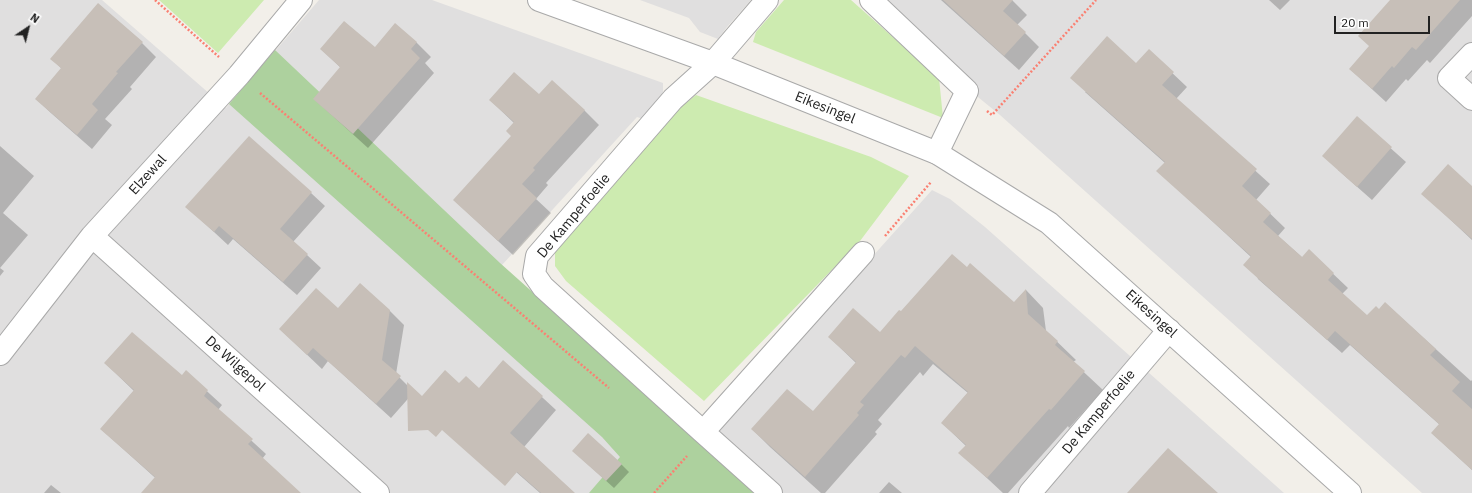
<!DOCTYPE html>
<html>
<head>
<meta charset="utf-8">
<style>
	body { margin:0 }
	#map { position:relative; width:1472px; height:493px; overflow:hidden; background:#f2efe9; font-family:"IBM Plex Sans",sans-serif }
	canvas { display:block }
	.north { position:absolute; left:8px; top:8px; width:40px; height:40px; -webkit-text-stroke:3px #fff; paint-order:stroke; rotate:35deg; font-size:11px; font-weight:700; line-height:16px; text-align:center; color:#222 }
	.north::after { content:''; display:block; margin:auto; width:14px; height:18px; background:#222; clip-path:polygon(50% 0,100% 100%,50% 72%,0 100%) }
	.scale { position:absolute; left:1334px; top:16px; width:96px; height:18px; box-sizing:border-box; border:2px solid #222; border-top:0; padding-left:5px; font-size:12px; line-height:14px; white-space:nowrap; color:#222; -webkit-text-stroke:3px #fff; paint-order:stroke }
</style>
</head>
<body>
<div id="map">
<canvas width="1472" height="493"></canvas>
<div class="north">N</div>
<div class="scale">20 m</div>
</div>
<script>
const context = document.querySelector('canvas').getContext('2d');
context.lineJoin = 'round';
function fillPath(path, color) { context.fillStyle = color; context.fill(path, 'evenodd'); }
const toPath = rows => new Path2D(rows.map(r => 'M' + r).join(''));
function trace(path, color, width, dash) { context.strokeStyle = color; context.lineWidth = width; context.lineCap = dash ? 'butt' : 'round'; context.setLineDash(dash || []); context.stroke(path); }
function drawText(font, color, halo, rows, align = 'center') {
  context.font = font + ' "IBM Plex Sans",sans-serif'; context.lineWidth = 3; context.setLineDash([]); context.textBaseline = 'middle'; context.strokeStyle = halo; context.fillStyle = color; for (const [text, x, y, turn = 0] of rows) {
    context.save(); context.translate(x, y); context.rotate((+turn || 0) * Math.PI / 180); context.textAlign = isNaN(turn) ? turn : align; if (halo) context.strokeText(text, 0, 0); context.fillText(text, 0, 0); context.restore();
  }
}
fillPath(toPath([
	[0,0,102,0,226,108,319,0,432,0,663,83,663,92,660,100,643,119,637,117,471,299,673,479,932,190,950,199,985,227,1284,493,0,493],
	[640,0,751,0,727,27,718,39,700,32,689,18],
	[884,0,1472,0,1472,493,1422,493,1000,115,973,93]
]), '#e0dfdf');
fillPath(toPath([
	[159,0,264,0,218,53],
	[784,0,851,0,939,78,943,118,753,42,756,32],
	[696,95,871,157,909,176,860,241,704,401,566,281,555,266,555,249,681,107]
]), '#cdebb0');
fillPath(toPath([
	[275,50,500,263,669,414,762,493,589,493,620,457,602,437,229,104]
]), '#add19e');
fillPath(toPath([
	[941,0,1012,0,1027,15,1017,25,1039,47,1019,70],
	[1269,0,1290,0,1280,10],
	[1391,0,1472,0,1472,16,1430,63,1427,60,1408,81,1406,79,1386,102,1350,69,1370,47],
	[416,42,431,57,425,63,434,73,368,148,314,99,341,68,321,49,375,48],
	[142,43,156,57,130,87,132,89,105,119,112,125,92,149,51,113,36,99,62,69,52,59],
	[1149,51,1187,87,1176,99,1270,184,1256,200,1285,228,1278,236,1303,258,1309,251,1348,288,1342,294,1368,317,1379,310,1385,303,1471,381,1472,380,1472,470,1432,433,1440,425,1350,345,1342,353,1258,279,1251,257,1158,171,1165,163,1085,92,1137,64],
	[539,95,584,110,599,125,546,183,548,185,536,199,551,213,513,255,454,200,512,136,514,123,490,100],
	[1357,118,1406,162,1372,200,1338,170],
	[0,146,34,176,3,213,28,235,0,268,4,271,0,276],
	[1472,187,1472,240,1423,194],
	[311,193,325,206,293,242,321,268,297,295,233,239,228,245,187,207],
	[967,268,1014,303,1026,290,1043,308,1046,331,1076,360,1073,362,1103,390,1069,428,1068,426,1008,493,1003,493,960,453,966,446,942,423,968,393,933,364,923,376,920,372,878,420,882,424,875,432,877,434,825,493,821,493,770,447,752,429,813,413,856,363,829,337,881,333,901,313],
	[338,309,389,310,404,325,396,374,414,392,391,418,328,361,322,369,280,329],
	[504,362,556,410,524,447,574,493,540,493,441,406,459,384,479,389],
	[105,363,182,377,186,372,222,405,218,410,266,454,262,459,300,493,172,493,101,429,134,391],
	[581,458,621,464,629,472,614,488],
	[889,482,902,493,879,493],
	[51,485,61,493,44,493]
]), '#0003');
fillPath(toPath([
	[943,0,1013,0,1003,11,1026,32,1004,56],
	[1390,0,1460,0,1416,50,1412,47,1394,68,1392,66,1372,89,1349,69,1369,46,1358,36],
	[98,3,143,42,116,72,118,73,92,104,98,110,77,135,35,99,61,68,50,59],
	[344,21,375,47,395,23,417,42,411,49,420,58,353,134,313,99,340,67,320,49],
	[1107,36,1136,63,1149,49,1174,72,1162,85,1257,169,1242,186,1271,213,1263,222,1302,257,1309,249,1334,273,1328,280,1367,315,1376,306,1379,309,1385,302,1436,349,1430,355,1460,382,1452,391,1472,409,1472,470,1431,433,1439,424,1335,331,1327,340,1243,265,1251,256,1156,171,1165,162,1070,78],
	[514,72,539,94,552,80,585,110,533,168,535,170,522,184,537,198,498,241,453,200,511,136,506,131,514,122,489,100],
	[1357,116,1392,147,1357,187,1322,156],
	[249,136,312,192,280,229,308,254,283,282,219,226,214,232,185,207],
	[1448,164,1472,186,1472,239,1421,194],
	[952,254,967,267,970,263,1014,302,1026,289,1028,314,1058,341,1055,345,1085,371,1051,410,1049,409,987,478,958,453,966,445,941,423,968,392,915,346,905,358,901,355,860,402,864,405,857,413,859,415,805,477,751,429,787,389,813,411,856,362,828,337,853,308,880,332,899,310,901,311],
	[360,283,390,310,382,360,401,376,376,404,313,348,307,355,279,329,316,288,338,308],
	[132,332,182,375,186,370,208,390,204,396,253,439,248,444,301,493,141,493,155,477,100,429,134,390,104,363],
	[503,360,543,396,510,433,575,493,541,493,517,472,505,486,442,430,436,437,428,430,408,431,407,382,422,396,445,370,459,383,466,376,479,388],
	[588,433,622,464,606,481,572,451],
	[1168,448,1218,493,1127,493]
]), '#c7bfb8');
const minor = toPath([
	[871,0,967,91,937,153],
	[1472,54,1449,78,1472,99],
	[92,236,378,493],
	[0,354,92,236,239,75,301,0],
	[703,432,543,287,534,274,537,256,673,99,713,63,767,0],
	[771,493,703,432,863,253],
	[1030,493,1169,330]
]);
const tertiary = toPath([
	[539,0,713,63,937,153,1049,223,1350,493]
]);
trace(minor, '#a9a9a9', 24);
trace(tertiary, '#a9a9a9', 24);
trace(toPath([
	[155,0,219,57],
	[260,93,609,388],
	[987,111,992,115,1096,0],
	[885,236,931,182],
	[654,493,687,456]
]), '#fa8072', 2.5, [2, 2]);
trace(minor, '#fff', 22);
trace(tertiary, '#fff', 22);
drawText('14px', '#222', '#fff', [
	["Eikesingel",825,108,22],
	["Elzewal",148,175,-48],
	["De Kamperfoelie",574,216,-50],
	["Eikesingel",1151,314,42],
	["De Wilgepol",235,364,42],
	["De Kamperfoelie",1099,412,-50]
]);
</script>
</body>
</html>
